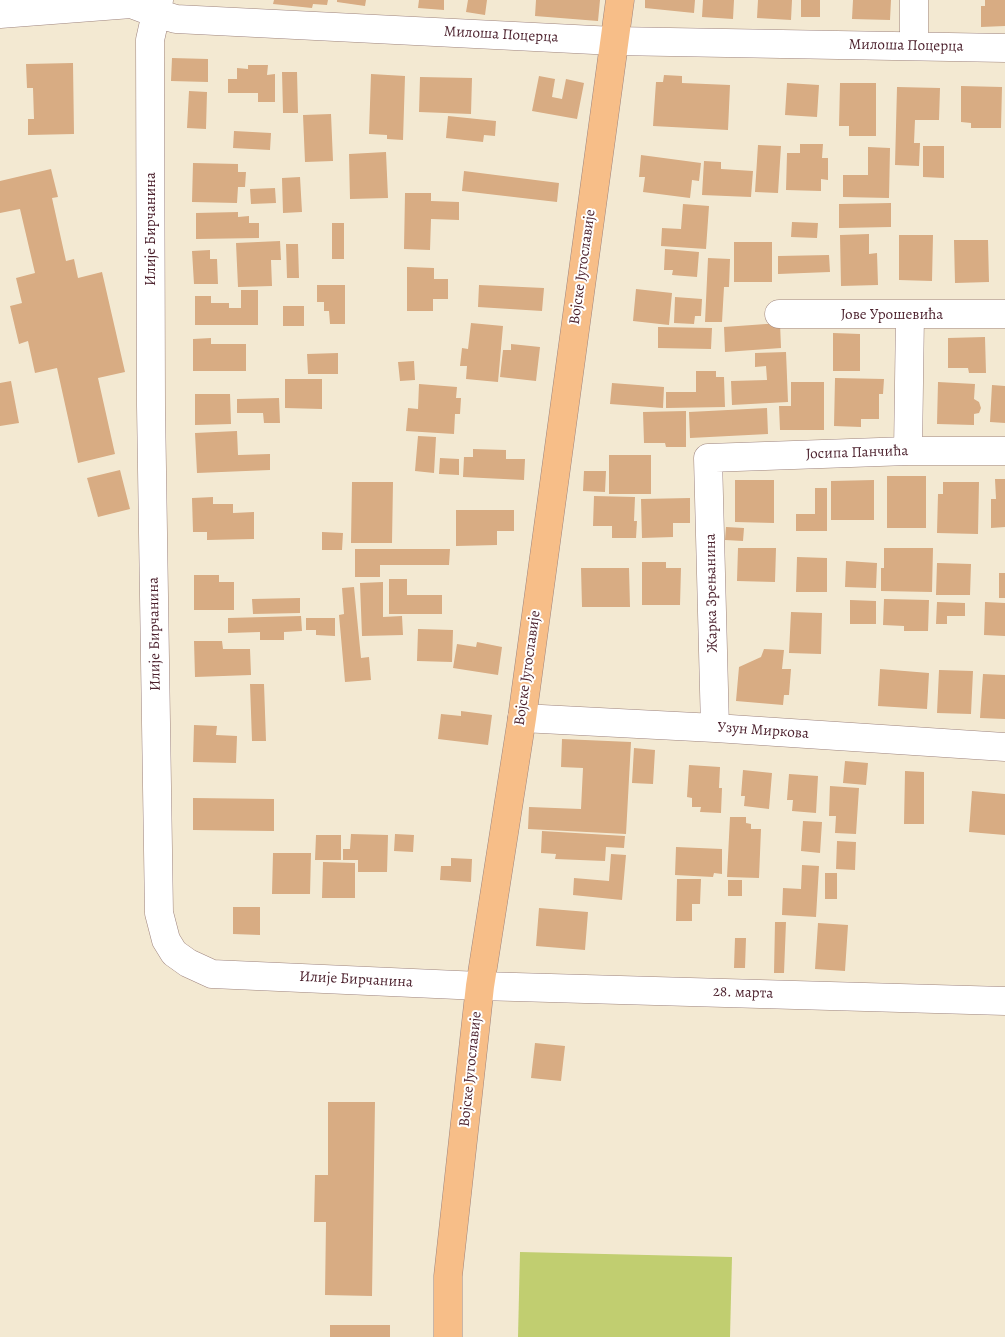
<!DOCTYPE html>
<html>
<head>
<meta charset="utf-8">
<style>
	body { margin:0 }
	canvas { display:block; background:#f3e9d2 }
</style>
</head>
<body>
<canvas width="1005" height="1337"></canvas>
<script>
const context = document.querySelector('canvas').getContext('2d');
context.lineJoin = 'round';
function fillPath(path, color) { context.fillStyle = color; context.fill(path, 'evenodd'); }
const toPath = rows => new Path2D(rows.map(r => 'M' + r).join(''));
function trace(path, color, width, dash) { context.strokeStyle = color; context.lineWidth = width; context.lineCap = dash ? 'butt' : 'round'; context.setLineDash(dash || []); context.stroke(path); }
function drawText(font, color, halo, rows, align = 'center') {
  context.font = font + ' Alegreya,serif'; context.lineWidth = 4; context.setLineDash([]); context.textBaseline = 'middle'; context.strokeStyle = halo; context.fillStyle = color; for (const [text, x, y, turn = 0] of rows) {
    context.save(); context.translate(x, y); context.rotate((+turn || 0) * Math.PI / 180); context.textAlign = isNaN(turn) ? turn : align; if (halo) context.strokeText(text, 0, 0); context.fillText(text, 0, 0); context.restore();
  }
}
fillPath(toPath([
	[520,1252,732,1257,730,1337,518,1337]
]), '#c1ce70');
fillPath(toPath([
	[274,0,328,0,327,5,313,4,312,8,273,4],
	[337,0,366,0,365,6,337,2],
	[419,0,444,0,444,10,418,8],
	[468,0,487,0,485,15,466,12],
	[536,0,600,0,598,21,535,16],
	[645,0,695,0,694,13,645,8],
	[703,0,734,0,733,19,702,17],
	[758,0,792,0,791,20,757,18],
	[801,0,820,0,820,17,801,17],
	[853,0,891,0,890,20,852,19],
	[985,0,1005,0,1005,26,981,27,981,6,985,6],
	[172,58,208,59,208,82,171,81],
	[73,63,74,134,28,135,28,119,34,119,33,88,27,88,26,64],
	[248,65,268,65,267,75,275,74,275,102,258,102,258,93,228,93,228,79,237,79,237,68,248,69],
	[282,72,297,72,298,113,283,113],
	[371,74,405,76,403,140,387,139,387,135,369,134],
	[664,75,682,76,682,83,730,85,728,130,653,126,656,82,663,82],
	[539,76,555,79,552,97,562,99,566,79,584,83,577,119,532,111],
	[420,77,472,78,471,114,419,112],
	[787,83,819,85,817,117,785,115],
	[840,83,876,83,876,136,849,136,849,126,839,126],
	[961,86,1002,87,1001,128,971,128,971,123,961,122],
	[897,87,940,88,939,120,915,120,914,143,920,143,919,166,895,165],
	[189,91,207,92,206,129,187,128],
	[331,114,333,161,305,162,303,115],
	[448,116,496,121,495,136,484,135,483,142,446,138],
	[234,131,271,133,270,150,233,148],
	[800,144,823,144,822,158,828,158,828,180,821,179,821,191,786,190,787,153,800,153],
	[758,145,781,146,778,193,755,192],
	[923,146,944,146,944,178,923,177],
	[868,147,890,148,889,198,843,197,843,175,868,175],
	[386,152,388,198,350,199,349,154],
	[641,155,701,163,699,181,692,180,690,198,643,192,645,177,639,177],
	[704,161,721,162,721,169,753,171,751,197,702,195],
	[193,163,238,164,238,172,246,172,245,187,238,187,237,203,192,202],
	[51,169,58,197,52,198,66,261,74,259,78,278,102,272,125,372,98,378,115,454,78,463,57,368,35,373,28,341,19,344,10,306,22,303,16,278,35,273,20,209,0,213,0,181],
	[464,171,559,183,557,202,462,191],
	[300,177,302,212,283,213,282,178],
	[275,188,276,203,251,204,250,189],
	[405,193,431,193,431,201,459,202,459,220,431,219,430,250,404,249],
	[891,203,891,227,839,228,839,204],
	[683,204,709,206,706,249,661,246,662,228,681,229],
	[238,212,238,217,249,216,249,223,259,223,259,238,196,239,196,213],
	[792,222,818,223,817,238,791,237],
	[332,223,344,223,344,259,332,259],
	[869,234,869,254,877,253,878,285,841,286,840,235],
	[899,235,933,235,932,281,899,280],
	[954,240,988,240,989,282,955,283],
	[280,241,281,260,271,260,272,286,238,287,236,243],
	[734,242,772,242,772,282,734,282],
	[286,244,298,244,299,278,287,278],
	[665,249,699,252,697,277,672,275,673,270,664,270],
	[210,250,210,259,217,259,218,284,194,284,192,251],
	[829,255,830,272,778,274,778,256],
	[708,258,730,259,729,287,724,287,722,322,705,322],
	[407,267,434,268,434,279,448,279,448,299,433,299,433,311,407,311],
	[317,285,345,285,345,324,330,324,329,311,324,311,324,302,317,302],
	[479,285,544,288,542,311,478,307],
	[636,289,672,293,669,325,633,321],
	[241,290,258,290,258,325,195,325,195,296,211,296,211,303,229,303,229,308,241,308],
	[675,297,702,299,701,316,695,316,694,324,674,323],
	[283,306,304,306,304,326,283,326],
	[471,323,503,326,498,382,466,379,467,366,460,366,462,348,468,349],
	[780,323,781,348,725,352,724,327],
	[658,327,712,328,711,349,658,348],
	[833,333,860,334,860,371,833,371],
	[985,337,986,373,969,373,968,368,948,368,948,338],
	[211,338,211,344,246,344,246,371,193,371,193,339],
	[511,344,540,347,536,381,500,377,503,350,511,350],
	[786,352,788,402,732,405,731,381,767,380,766,366,755,367,755,353],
	[338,353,338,374,308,374,307,354],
	[414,361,415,380,400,381,398,362],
	[696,371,716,371,716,377,724,377,725,407,666,408,666,392,696,392],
	[835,378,884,379,883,394,879,394,879,419,861,419,861,427,834,426],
	[285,379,322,379,322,409,285,408],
	[11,381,19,423,0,426,0,383],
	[791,382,824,382,824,430,780,430,779,406,791,406],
	[938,382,975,384,974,399,979,402,981,408,979,413,974,414,974,425,937,424],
	[612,383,664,387,663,408,610,404],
	[419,384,457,387,456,398,461,398,460,414,455,414,454,434,406,431,408,408,418,409],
	[992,385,1005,386,1005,423,990,422],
	[195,394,230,394,231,424,195,425],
	[279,398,280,423,264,423,263,413,237,413,237,399],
	[767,408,768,434,690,438,689,412],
	[686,411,686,447,666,447,665,443,644,443,643,412],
	[237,431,238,455,270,454,270,470,197,473,195,433],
	[418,436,436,437,434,473,415,471],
	[473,449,506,450,506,459,525,459,524,480,463,477,464,457,473,457],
	[609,455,651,455,651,494,609,494],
	[440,458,459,459,459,475,439,474],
	[120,470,130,509,98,517,87,478],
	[584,471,606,471,605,492,583,491],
	[887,476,926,476,926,528,887,528],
	[995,479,1005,479,1005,527,991,528,991,499,996,499],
	[735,480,774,480,774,523,735,522],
	[874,480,874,520,831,520,831,481],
	[352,482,393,482,392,543,351,543],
	[943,482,979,482,978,534,937,533,938,494,943,494],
	[815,488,827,488,827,531,796,531,796,514,815,514],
	[594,496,635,497,634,521,637,521,636,538,612,538,612,526,593,526],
	[213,497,213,504,233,504,233,513,254,512,254,539,207,540,207,532,193,532,192,498],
	[690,498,690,523,673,523,673,537,642,538,641,499],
	[456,510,514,510,514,531,497,531,497,545,456,546],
	[726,527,744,528,743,541,725,540],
	[322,532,343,533,342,550,322,550],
	[738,548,776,548,775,582,737,581],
	[884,548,933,548,932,592,881,591,881,568,884,568],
	[355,549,450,549,449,565,380,565,380,577,355,577],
	[797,557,827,558,827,592,796,592],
	[846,561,877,563,876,588,845,587],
	[642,562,666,562,666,568,681,568,680,605,642,605],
	[937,563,971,564,970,595,936,595],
	[581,568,629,568,630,607,582,607],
	[999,573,1005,573,1005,598,999,598],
	[194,575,219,575,219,582,234,582,234,610,194,610],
	[389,579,407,579,407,595,442,595,442,614,389,614],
	[383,582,383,617,402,616,403,635,362,636,360,583],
	[354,587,361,658,369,657,371,680,345,682,339,615,344,614,342,588],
	[300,598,300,613,253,614,252,599],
	[884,599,929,600,928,631,904,631,904,626,883,625],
	[850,600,876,601,876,624,850,624],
	[937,602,965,603,965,616,947,616,947,624,936,624],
	[985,602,1005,603,1005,636,984,635],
	[791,612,822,613,821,654,789,653],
	[301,616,302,631,284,632,284,640,260,640,260,632,228,633,228,618],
	[306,618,335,618,335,636,316,635,316,630,306,630],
	[418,629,453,630,452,662,417,661],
	[194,641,222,641,223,649,250,649,251,675,195,677],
	[477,642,502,647,498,675,453,668,457,644,476,647],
	[764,649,784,650,782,669,791,669,789,695,784,695,783,705,736,701,739,667,761,657],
	[880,669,929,673,927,709,878,706],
	[939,670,973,671,971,714,937,713],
	[983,674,1005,675,1005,719,980,718],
	[250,684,264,684,266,741,252,741],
	[461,711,492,715,488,745,438,739,441,714,461,716],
	[194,725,217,726,216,735,237,736,236,763,193,762],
	[562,739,631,742,626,834,528,829,529,807,581,809,583,768,561,767],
	[634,748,655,750,653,784,632,783],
	[845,761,868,763,866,785,843,783],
	[689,765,720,767,719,788,722,788,721,813,700,812,701,807,692,807,692,798,687,797],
	[743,770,772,773,769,809,744,806,745,796,741,796],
	[905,771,924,772,924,824,904,824],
	[789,774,818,776,816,813,792,811,793,800,787,800],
	[830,786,859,788,856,834,835,833,836,816,829,816],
	[972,791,1005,794,1005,835,969,832],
	[193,798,274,799,274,831,193,830],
	[730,817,746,817,746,823,751,824,751,829,761,829,759,878,727,877],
	[803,821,822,822,820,853,801,851],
	[542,831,625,836,624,848,606,847,605,861,555,859,556,854,541,853],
	[351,834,388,835,387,872,358,872,358,860,343,860,343,849,350,849],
	[395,834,414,835,413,852,394,851],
	[316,835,341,835,341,860,315,860],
	[837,841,856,842,855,870,836,869],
	[676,847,722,849,722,874,714,873,713,877,675,875],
	[273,853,311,853,310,894,272,894],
	[611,854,626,855,622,900,573,895,574,878,609,881],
	[451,858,472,859,471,882,440,880,441,866,451,866],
	[323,862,355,863,355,898,322,898],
	[802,865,819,866,816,917,782,915,783,888,801,889],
	[825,873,837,873,837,899,825,899],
	[677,879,701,879,700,904,692,904,692,921,676,921],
	[728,880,742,880,742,896,728,896],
	[233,907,260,907,260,935,233,934],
	[539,908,588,912,585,950,536,946],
	[775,922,786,922,784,973,774,973],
	[818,923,848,925,845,971,815,969],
	[735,938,746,938,745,968,734,968],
	[535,1043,565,1046,561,1081,531,1078],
	[328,1102,375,1102,372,1296,325,1295,326,1222,314,1222,315,1175,328,1175],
	[330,1325,390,1325,390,1337,330,1337]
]), '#d8ac83');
const minor = toPath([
	[159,0,150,40,151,406,159,913,166,940,174,953,188,963,212,974,480,986,1005,1001],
	[0,14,131,4,155,13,176,19,614,41,1005,48],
	[914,46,914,0],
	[779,314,1005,314],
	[908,451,910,315],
	[522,718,715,728,1005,747],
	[715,728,708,458,908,451,1005,451]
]);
const major = toPath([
	[448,1337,448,1276,480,986,522,718,620,0]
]);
trace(minor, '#9e847e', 29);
trace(major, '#9e847e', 29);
trace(minor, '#fff', 28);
trace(major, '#f7be88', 28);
drawText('15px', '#4a1f2b', '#fff', [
	["Милоша Поцерца",501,35,3],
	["Милоша Поцерца",906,46,1],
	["Илије Бирчанина",151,229,-90],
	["Војске Југославије",583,267,-82],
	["Јове Урошевића",892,315],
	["Јосипа Панчића",857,453,-2],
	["Жарка Зрењанина",712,593,-91],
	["Илије Бирчанина",155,634,-91],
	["Војске Југославије",528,668,-82],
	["Узун Миркова",763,731,4],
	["Илије Бирчанина",356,980,3],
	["28. марта",743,993,2],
	["Војске Југославије",471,1069,-84]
]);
</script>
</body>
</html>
